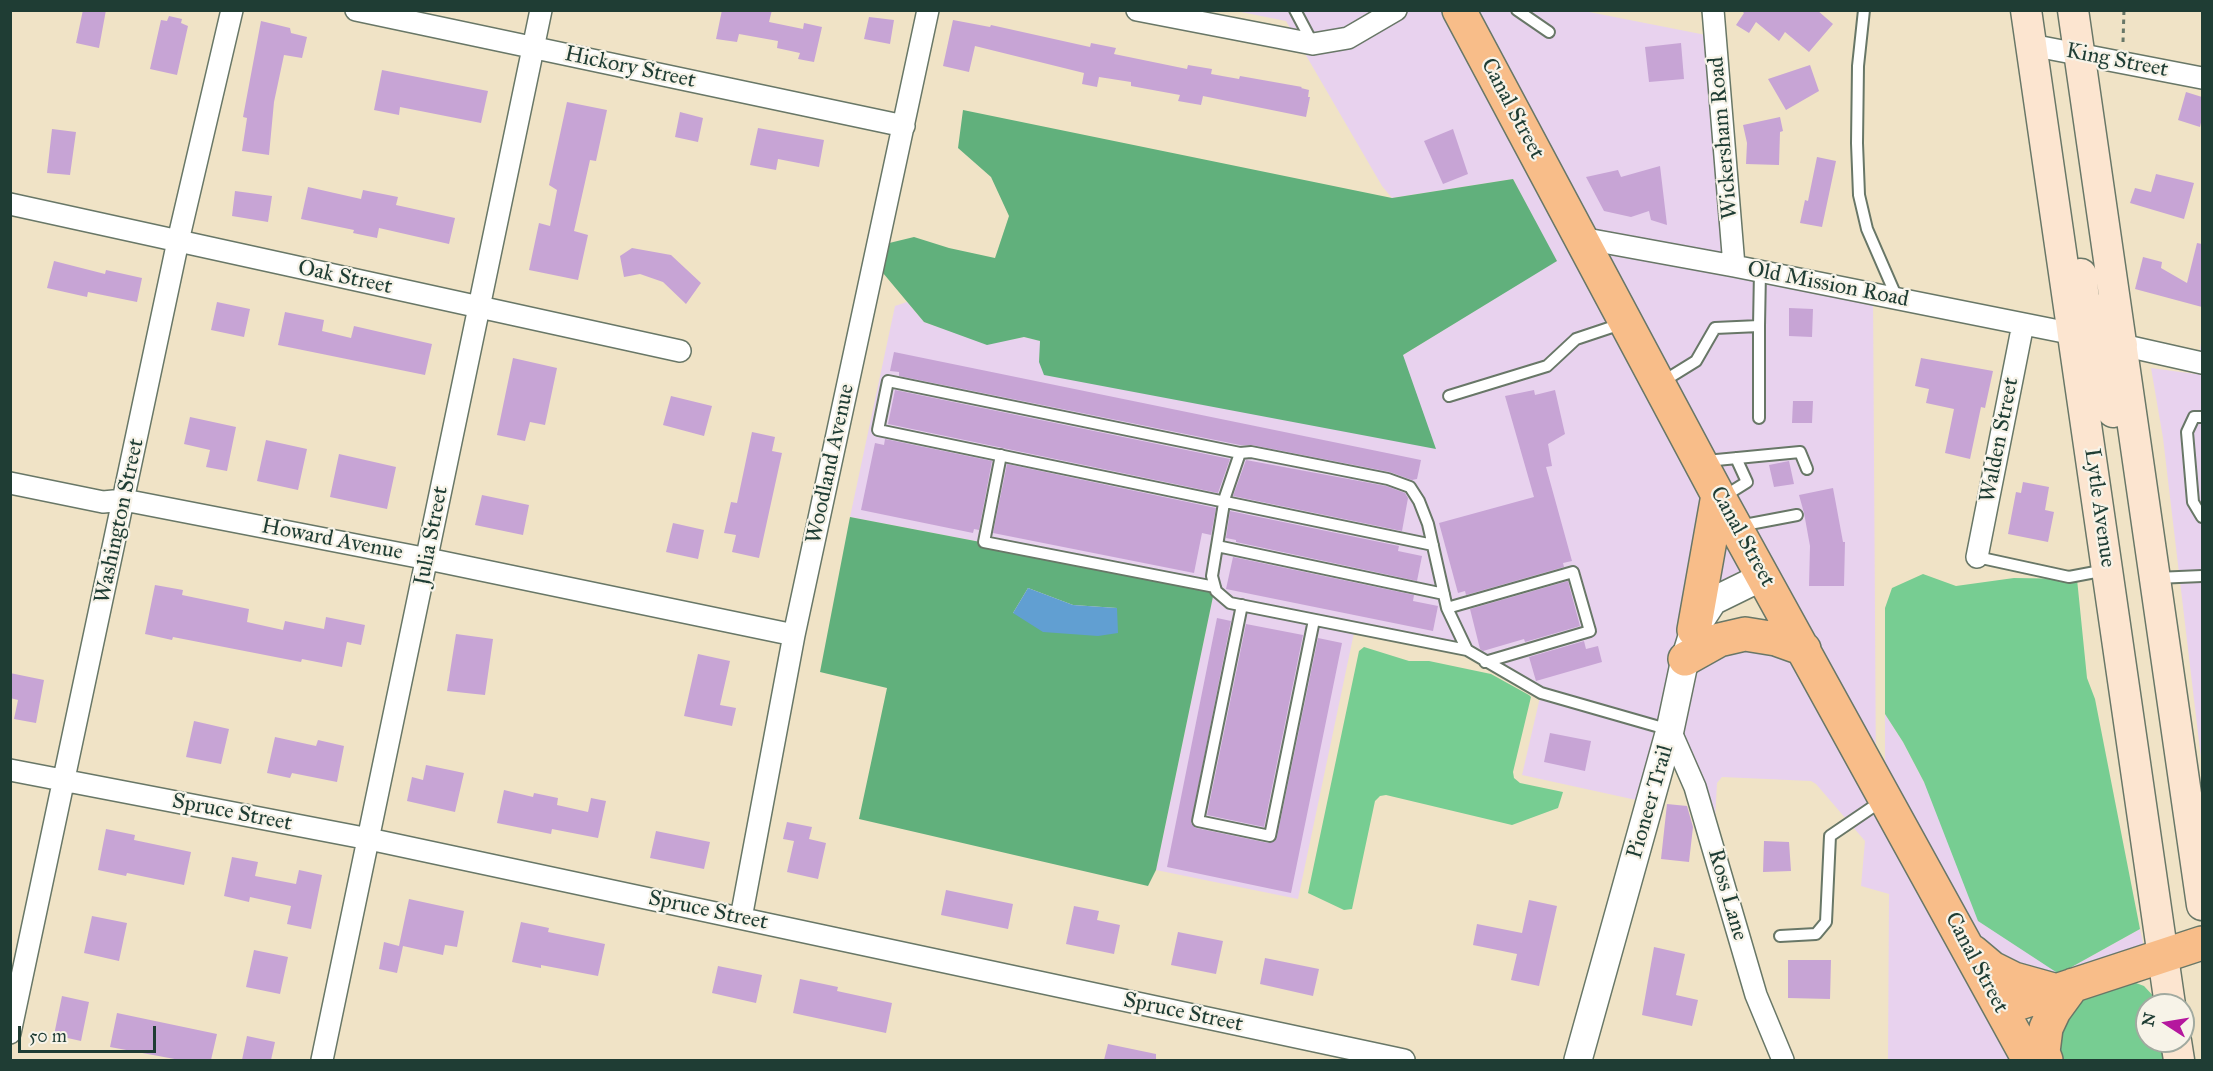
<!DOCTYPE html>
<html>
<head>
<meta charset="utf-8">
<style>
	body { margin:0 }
	#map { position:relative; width:2213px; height:1071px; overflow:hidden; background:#f0e3c6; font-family:"IM FELL Great Primer",serif }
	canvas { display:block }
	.frame { position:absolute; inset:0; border:12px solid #1f3d34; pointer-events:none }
	.north { position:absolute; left:2135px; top:993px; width:60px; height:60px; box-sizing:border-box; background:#f7f3e8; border:2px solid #a1aaa0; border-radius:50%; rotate:282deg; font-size:16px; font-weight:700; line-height:24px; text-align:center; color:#1f3d34 }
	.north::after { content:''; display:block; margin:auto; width:21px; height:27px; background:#b5179e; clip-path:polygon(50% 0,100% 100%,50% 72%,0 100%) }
	.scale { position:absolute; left:18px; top:1026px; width:138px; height:27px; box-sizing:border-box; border:3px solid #1f3d34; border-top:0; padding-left:8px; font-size:18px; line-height:21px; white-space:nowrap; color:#1f3d34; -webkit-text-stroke:4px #f7f3e8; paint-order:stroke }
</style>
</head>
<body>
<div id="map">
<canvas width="2213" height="1071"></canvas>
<div class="frame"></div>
<div class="north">N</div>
<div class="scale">50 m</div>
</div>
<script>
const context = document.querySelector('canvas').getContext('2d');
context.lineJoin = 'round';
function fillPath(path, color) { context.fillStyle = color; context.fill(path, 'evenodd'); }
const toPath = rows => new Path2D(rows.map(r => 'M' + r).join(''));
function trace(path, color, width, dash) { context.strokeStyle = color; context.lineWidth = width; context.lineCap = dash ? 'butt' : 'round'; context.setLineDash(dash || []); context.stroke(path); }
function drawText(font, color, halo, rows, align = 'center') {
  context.font = font + ' "IM FELL Great Primer",serif'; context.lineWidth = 4.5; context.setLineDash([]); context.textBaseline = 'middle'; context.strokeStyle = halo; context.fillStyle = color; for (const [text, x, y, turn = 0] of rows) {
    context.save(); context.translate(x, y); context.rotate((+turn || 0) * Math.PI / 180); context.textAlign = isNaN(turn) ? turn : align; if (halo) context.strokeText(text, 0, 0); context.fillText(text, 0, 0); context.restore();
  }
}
fillPath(toPath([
	[1236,11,1584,11,1716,37,1734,265,1873,293,1876,780,1764,576,1713,601,1650,803,1522,775,1541,693,1467,650,1355,628,1298,899,1156,870,1215,587,850,517,895,306,907,302,924,322,987,344,1024,337,1041,341,1039,362,1403,355,1556,261,1513,179,1392,198,1382,186,1286,21],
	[2201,343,2202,343,2202,767,2163,438,2151,368,2196,374],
	[1746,644,1797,656,2017,1060,1888,1060,1889,894,1861,886,1865,841,1816,784,1811,781,1722,777,1717,783,1715,820,1705,784,1682,730,1695,665],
	[1885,714,1903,742,1924,782,2059,974,2140,929,2145,952,2066,978,2018,970,1976,941,1885,775]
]), '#e8d2ee');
fillPath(toPath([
	[1923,574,1956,586,2014,578,2077,579,2087,678,2095,699,2140,929,2059,974,1978,921,1924,782,1903,742,1885,714,1885,608,1892,588],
	[1364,647,1409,661,1429,661,1491,674,1529,695,1531,697,1513,772,1514,778,1520,783,1563,792,1558,808,1512,825,1386,795,1380,796,1375,801,1352,909,1344,910,1308,893,1359,651],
	[2128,980,2144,986,2157,1000,2158,1005,2147,1005,2147,1041,2163,1041,2166,1060,2050,1060,2074,1000]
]), '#77cd92');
fillPath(toPath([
	[963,110,1392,198,1513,179,1557,261,1403,355,1436,449,1044,375,1039,362,1040,341,1024,337,987,345,924,322,883,273,881,245,914,237,949,248,995,258,1009,216,991,177,958,148],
	[850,517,1215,587,1156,870,1148,886,859,819,887,688,820,672],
	[1028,588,1073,605,1117,608,1013,613]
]), '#61b07c');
fillPath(toPath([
	[1028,588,1073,605,1117,608,1118,633,1098,636,1043,632,1013,613]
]), '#619fd2');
fillPath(toPath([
	[83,10,106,10,99,48,76,43],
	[722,10,772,10,769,22,803,29,804,23,822,27,814,62,798,59,800,53,777,48,778,41,739,34,737,42,716,39],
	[1741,10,1817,10,1833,24,1809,52,1785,32,1779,41,1756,22,1749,33,1736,25,1744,13],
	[169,16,182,19,181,23,188,26,177,75,150,69,161,20,167,21],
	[869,17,894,20,890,44,864,39],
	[953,20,990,27,991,25,1090,47,1091,43,1116,48,1114,54,1187,69,1188,65,1212,69,1211,74,1239,79,1240,76,1302,87,1301,88,1309,90,1308,97,1310,97,1306,117,1203,96,1201,105,1178,101,1180,95,1131,86,1131,82,1099,77,1097,87,1082,84,1084,73,975,46,969,72,943,66],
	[261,21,290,28,291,33,307,37,302,58,284,55,274,102,269,155,242,151,247,118,243,117],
	[1681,43,1684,79,1649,82,1645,47],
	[1810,65,1819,91,1786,110,1768,79],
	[382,70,488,91,481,123,400,107,399,115,374,110],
	[2186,92,2202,97,2202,118,2200,127,2178,120],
	[567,102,607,110,596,161,590,160,574,231,588,235,578,280,529,270,539,223,550,226,557,190,549,185],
	[680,112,703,118,698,142,675,137],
	[1780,117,1783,131,1780,132,1779,165,1746,164,1747,143,1743,125],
	[758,128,824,140,819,167,778,159,776,170,750,165],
	[52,129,76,132,70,175,47,173],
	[1453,129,1468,174,1443,184,1424,141],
	[1817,157,1836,161,1822,227,1800,223,1805,200,1808,201],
	[1660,166,1667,225,1651,220,1649,211,1631,217,1604,211,1586,177,1618,170,1621,177],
	[2156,174,2194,183,2184,219,2130,203,2135,188,2151,192],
	[308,187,361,199,363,190,398,197,396,205,455,218,449,244,379,228,377,238,353,233,354,230,301,219],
	[235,191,272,196,268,222,232,216],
	[2197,243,2202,244,2202,307,2135,289,2143,257,2162,262,2161,268,2187,283],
	[632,248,671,255,701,283,686,304,663,282,640,274,624,277,620,256],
	[54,261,105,274,106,270,142,278,137,302,88,292,87,297,47,288],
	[217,302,250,309,244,337,211,330],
	[1789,308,1813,309,1812,337,1789,336],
	[285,312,324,320,322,331,351,338,354,326,432,344,425,375,278,345],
	[894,352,1421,460,1417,479,1412,480,1390,472,1252,445,1240,445,899,376,899,372,890,371],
	[513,358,557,368,545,425,530,422,525,441,497,435],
	[1921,358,1993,371,1985,408,1981,407,1970,459,1945,453,1954,409,1926,403,1929,389,1915,386],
	[895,390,1230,459,1218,493,888,424],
	[1534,390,1535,395,1555,390,1565,434,1548,444,1552,466,1546,467,1572,561,1563,563,1564,567,1466,595,1465,591,1458,593,1439,523,1534,497,1505,396],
	[671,396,712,406,704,436,663,425],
	[1793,401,1813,401,1812,423,1792,423],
	[190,417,236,427,227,471,206,467,210,450,184,444],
	[752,432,775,437,772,451,782,453,759,558,732,552,736,535,724,533,731,502,737,503],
	[885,439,992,461,979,530,974,529,973,533,861,510,875,443,884,445],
	[266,440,307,449,298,490,257,481],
	[339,454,396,467,387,509,330,497],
	[1246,460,1386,486,1405,493,1408,498,1402,531,1233,496],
	[1789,461,1794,484,1774,487,1769,465],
	[1007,464,1216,508,1211,535,1202,533,1194,573,993,533],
	[2023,482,2049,487,2045,510,2054,512,2048,542,2008,534,2016,492,2021,493],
	[1833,488,1843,542,1845,542,1844,586,1809,586,1810,546,1804,513,1799,495],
	[482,495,529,505,523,535,475,525],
	[1230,511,1399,546,1398,551,1422,556,1417,581,1236,542,1236,540,1226,538],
	[673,523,704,530,698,559,666,552],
	[1233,557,1414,595,1413,601,1438,606,1433,631,1226,589],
	[1568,581,1580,626,1525,642,1524,639,1483,651,1480,649,1470,609],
	[155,585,183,590,182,595,249,609,247,622,283,630,285,621,324,629,326,617,365,625,361,645,347,642,342,667,302,659,301,662,173,637,172,640,145,634],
	[1217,618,1231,621,1191,823,1196,828,1268,843,1275,841,1277,837,1318,638,1342,643,1291,893,1167,867],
	[1246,624,1303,635,1264,827,1207,815],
	[456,634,493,639,485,695,447,691],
	[1584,641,1586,649,1598,646,1602,662,1536,681,1529,657],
	[698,654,730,661,720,705,736,708,732,726,684,716],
	[10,673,44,680,36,723,14,719,18,700,10,698],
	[194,721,229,729,221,764,186,757],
	[1550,733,1591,741,1585,771,1544,762],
	[275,737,316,746,318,740,344,746,337,782,292,773,290,778,267,773],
	[426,765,464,773,455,812,407,801,412,777,423,780],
	[504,790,533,797,534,793,558,798,557,805,588,812,591,798,606,801,598,838,552,829,551,834,497,823],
	[1667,804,1687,806,1693,827,1689,862,1661,859],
	[787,822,812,827,809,839,826,843,818,879,787,872,794,841,783,839],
	[106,829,135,835,134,840,191,852,184,885,127,873,126,876,98,870],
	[656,831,710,842,704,869,650,858],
	[1764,841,1789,842,1791,871,1763,872],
	[232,857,258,862,255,876,296,884,299,870,322,875,311,929,287,924,291,906,250,897,249,902,224,896],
	[946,890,1013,904,1008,929,941,915],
	[409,899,464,911,457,947,445,945,443,955,403,946,397,973,379,969,384,942,399,946],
	[1529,900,1557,906,1539,986,1511,980,1517,954,1473,945,1477,924,1522,933],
	[1074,906,1099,911,1097,920,1120,925,1114,954,1066,944],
	[92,916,127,923,119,961,84,953],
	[521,922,549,928,548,932,605,944,598,976,541,965,541,968,512,962],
	[1178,932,1223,941,1216,974,1171,965],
	[1654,947,1685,954,1676,995,1698,1000,1692,1026,1642,1015],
	[254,950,288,957,280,994,246,987],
	[1265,958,1319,969,1313,996,1260,984],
	[1788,960,1831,960,1830,999,1788,998],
	[718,966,762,975,756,1003,712,993],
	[800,979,838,987,837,991,892,1003,886,1033,793,1013],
	[62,996,89,1002,81,1041,54,1035],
	[117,1013,217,1034,211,1060,180,1060,110,1047],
	[247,1036,275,1042,271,1060,242,1060],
	[1108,1044,1156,1054,1156,1060,1104,1060]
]), '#c7a4d5');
const service = toPath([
	[1295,10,1313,44],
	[1517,10,1549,32],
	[1864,10,1858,66,1857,143,1859,195,1867,229,1897,298],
	[1759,326,1759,418],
	[1662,382,1696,361,1715,328,1759,326,1760,271],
	[1449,396,1547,366,1576,339,1624,323],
	[2202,417,2194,417,2187,432,2193,502,2202,517],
	[1240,453,888,381,878,430,1433,545],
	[1001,455,984,542,1215,587],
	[1706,461,1800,452,1807,469],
	[1723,497,1747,482,1736,458],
	[1739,526,1797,515],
	[1217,546,1444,594],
	[1977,557,2069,577,2106,570],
	[2156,578,2202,576],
	[1242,605,1198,821,1270,836,1314,620],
	[1447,608,1573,572,1590,631,1485,662],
	[1467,650,1230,603,1216,591,1212,576,1225,497,1240,453,1251,452,1388,479,1410,487,1419,501,1428,524,1447,608,1467,650,1541,693,1670,730],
	[1780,936,1816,934,1826,922,1830,836,1883,800]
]);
const minor = toPath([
	[356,10,904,126],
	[1137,10,1313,44,1348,38,1396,10],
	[1713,10,1734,266],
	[2031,45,2202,78],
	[10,204,680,351],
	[1581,238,1734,266,2074,334],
	[2122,345,2202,363],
	[10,483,103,502,124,500,428,559,794,635],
	[1977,557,2023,324],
	[1670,730,1695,787,1756,995,1783,1060],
	[10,770,369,839,1404,1060],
	[741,918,794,635,928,10],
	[10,1033,178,241,232,10],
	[322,1060,541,10]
]);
const tertiary = toPath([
	[1578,1060,1670,730,1685,659,1694,630,1713,601,1764,576]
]);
const secondary = toPath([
	[2026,10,2170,1005],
	[2073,10,2202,905],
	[2081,274,2084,299,2096,321,2122,345],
	[2074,334,2089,346,2100,359,2111,392,2113,412],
	[2176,1041,2179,1060]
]);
const primary = toPath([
	[1459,10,1720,499,2029,1060],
	[1694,630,1718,495],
	[1685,659,1719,640,1745,634,1776,639,1804,649],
	[1973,952,1992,968,2014,979,2057,991],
	[2001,1009,2202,943],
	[2046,1060,2043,1052,2046,1028,2054,1011,2073,985]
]);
trace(service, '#687767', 14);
trace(minor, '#687767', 24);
trace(tertiary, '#687767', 30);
trace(secondary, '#687767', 33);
trace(primary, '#687767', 36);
trace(toPath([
	[2123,42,2124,10]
]), '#687767', 3, [4.5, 4.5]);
trace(service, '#fff', 10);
trace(minor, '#fff', 21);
trace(tertiary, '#fff', 27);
trace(secondary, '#fce5d0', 30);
trace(primary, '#f8bd89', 33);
drawText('22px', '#1f3d34', '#f7f3e8', [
	["King Street",2117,61,11],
	["Hickory Street",630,68,12],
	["Canal Street",1512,109,62],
	["Wickersham Road",1724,138,-95],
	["Oak Street",345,278,12],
	["Old Mission Road",1828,285,11],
	["Walden Street",2000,440,-79],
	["Woodland Avenue",831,464,-78],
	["Lytle Avenue",2099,508,82],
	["Washington Street",120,521,-78],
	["Julia Street",432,536,-79],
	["Canal Street",1742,537,61],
	["Howard Avenue",332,540,11],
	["Pioneer Trail",1651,802,-74],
	["Spruce Street",232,813,11],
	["Ross Lane",1727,895,74],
	["Spruce Street",708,911,12],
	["Canal Street",1976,963,62],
	["Spruce Street",1183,1013,12]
]);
</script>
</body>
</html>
